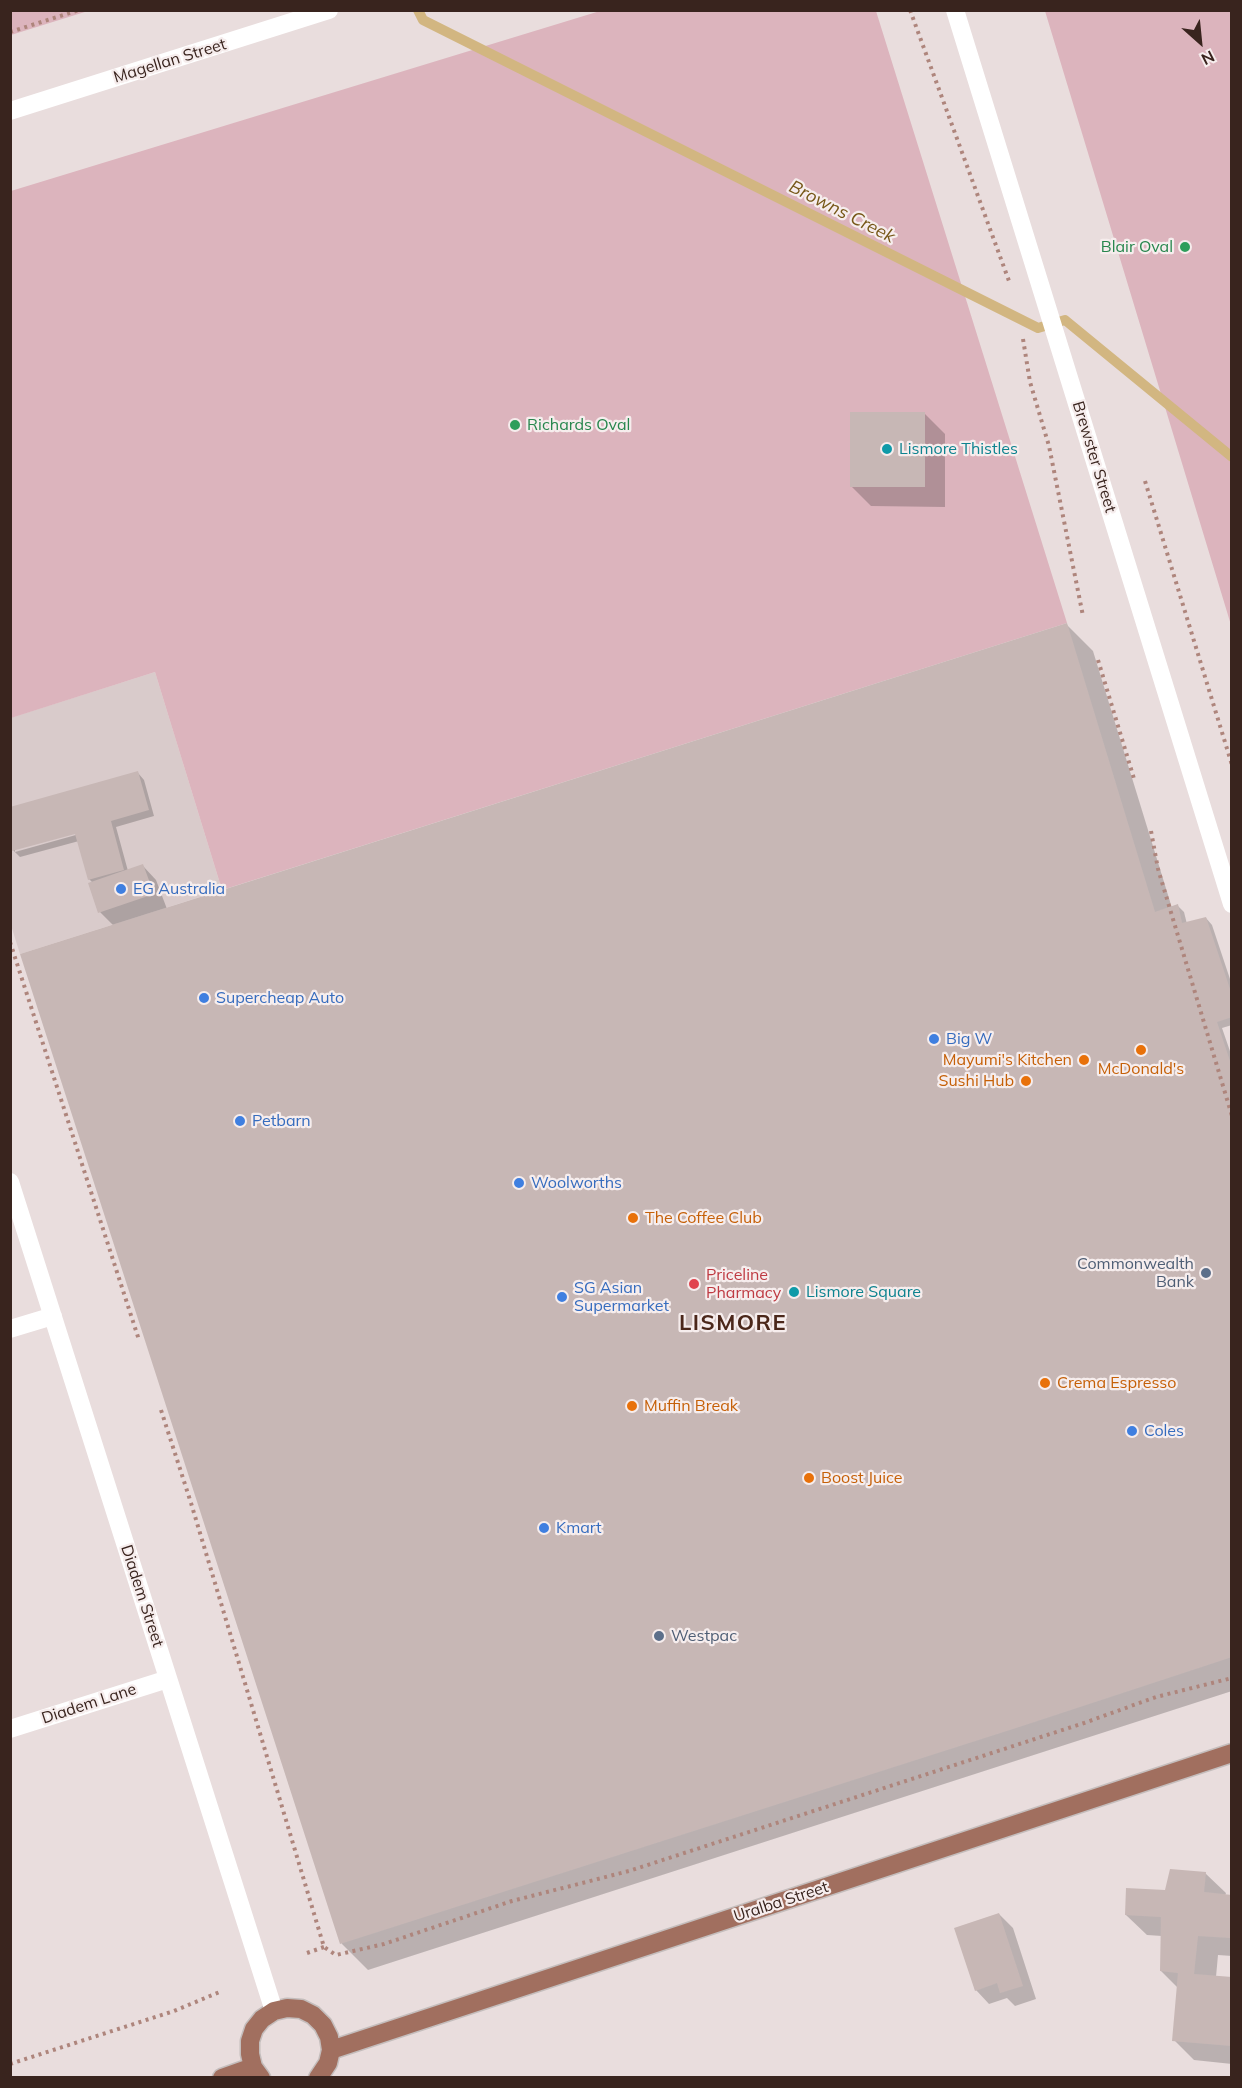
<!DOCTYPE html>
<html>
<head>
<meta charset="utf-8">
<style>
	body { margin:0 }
	#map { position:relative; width:1242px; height:2088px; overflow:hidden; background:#e9dddd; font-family:Mulish,sans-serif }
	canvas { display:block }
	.frame { position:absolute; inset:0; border:12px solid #39241e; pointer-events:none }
	.north { position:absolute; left:1170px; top:12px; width:60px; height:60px; -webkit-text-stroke:4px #f6eded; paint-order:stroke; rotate:153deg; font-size:16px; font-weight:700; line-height:24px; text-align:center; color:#39241e }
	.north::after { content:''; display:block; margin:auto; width:21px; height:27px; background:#39241e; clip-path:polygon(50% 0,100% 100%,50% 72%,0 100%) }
</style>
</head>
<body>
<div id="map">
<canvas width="1242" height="2088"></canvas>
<div class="frame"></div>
<div class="north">N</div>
</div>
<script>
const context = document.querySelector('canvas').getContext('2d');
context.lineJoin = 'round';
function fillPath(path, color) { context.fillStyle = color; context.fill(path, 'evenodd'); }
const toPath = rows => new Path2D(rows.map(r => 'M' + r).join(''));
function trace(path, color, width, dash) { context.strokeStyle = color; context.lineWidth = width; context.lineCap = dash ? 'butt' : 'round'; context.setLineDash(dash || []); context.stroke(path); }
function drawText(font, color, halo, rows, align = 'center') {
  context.font = font + ' Mulish,sans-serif'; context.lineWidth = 4.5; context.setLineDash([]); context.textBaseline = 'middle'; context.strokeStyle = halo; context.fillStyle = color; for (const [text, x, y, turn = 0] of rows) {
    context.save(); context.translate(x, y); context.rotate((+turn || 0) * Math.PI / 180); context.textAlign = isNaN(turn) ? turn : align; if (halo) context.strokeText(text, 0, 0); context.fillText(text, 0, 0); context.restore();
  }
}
fillPath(toPath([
	[155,672,222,890,20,954,10,922,10,718]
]), '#d9cbcb');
fillPath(toPath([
	[11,10,88,10,88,11,11,35],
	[600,11,876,11,1067,623,222,890,155,672,11,718,11,191],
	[1045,11,1231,11,1231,625]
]), '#dcb4bd');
fillPath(toPath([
	[924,413,945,434,945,507,871,506,851,486],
	[1067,625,1093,651,1172,908,1178,906,1184,912,1187,924,1206,918,1212,925,1232,985,1232,1025,1222,1028,1232,1057,1232,1691,368,1970,342,1944,22,955,114,926,100,912,93,883,89,879,79,841,20,857,13,850,10,840,10,808,138,773,144,780,154,816,116,827,128,871,143,866,156,880,167,909],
	[82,830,83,833,15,852,15,849],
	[1205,1873,1226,1893,1225,1896,1232,1896,1232,1956,1218,1955,1216,1977,1232,1978,1232,2064,1194,2060,1174,2040,1178,1988,1161,1971,1162,1936,1147,1935,1126,1915,1167,1891],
	[999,1914,1013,1928,1036,1999,1015,2006,1007,1998,989,2004,976,1990]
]), '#0003');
trace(toPath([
	[418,10,423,20,1038,328,1065,320,1232,457]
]), '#d2b681', 10);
fillPath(toPath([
	[850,412,925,412,925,487,850,487],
	[1067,623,1155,912,1178,904,1182,923,1206,917,1232,995,1232,1017,1217,1022,1232,1067,1232,1657,1016,1728,340,1944,20,954],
	[138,771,149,810,111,821,124,870,88,880,75,834,12,851,10,807],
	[143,864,154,894,98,913,88,883],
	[1170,1869,1206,1872,1204,1892,1232,1895,1231,1938,1198,1936,1194,1974,1232,1977,1232,2046,1172,2041,1178,1973,1160,1971,1161,1917,1125,1915,1126,1888,1165,1890],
	[999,1913,1023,1986,1000,1993,997,1983,975,1991,954,1928]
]), '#c7b7b5');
const major = toPath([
	[331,2050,1232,1753],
	[222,2078,253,2067],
	[261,2078,253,2067,250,2054,250,2041,254,2029,262,2019,274,2011,287,2008,301,2009,313,2015,323,2025,329,2037,331,2050,328,2063,318,2078]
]);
trace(major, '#c4bdbc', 21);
trace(toPath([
	[910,10,1009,281],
	[10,32,79,10],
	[1023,339,1030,382,1049,446,1083,616],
	[1145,481,1232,765],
	[1098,660,1135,782],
	[1151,831,1158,869,1232,1116],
	[10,942,139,1340],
	[161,1410,191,1503,324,1947,336,1955,384,1944,512,1901,629,1871,1084,1723,1156,1697,1232,1678],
	[307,1953,324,1947],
	[10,2064,174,2011,222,1991]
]), '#ae857c', 4, [3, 4.5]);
trace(toPath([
	[955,10,1232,904],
	[10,111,329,10],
	[10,1182,274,2011],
	[10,1329,53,1316],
	[10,1729,168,1679]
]), '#fff', 18);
trace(major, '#a16f5f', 18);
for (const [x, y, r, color] of [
	[1185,247,6,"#2e9e5b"],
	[515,425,6,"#2e9e5b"],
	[887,449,6,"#0f9aa8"],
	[121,889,6,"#3f7fe0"],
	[204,998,6,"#3f7fe0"],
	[934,1039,6,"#3f7fe0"],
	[1141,1050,6,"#e8710a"],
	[1084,1060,6,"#e8710a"],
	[1026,1081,6,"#e8710a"],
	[240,1121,6,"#3f7fe0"],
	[519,1183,6,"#3f7fe0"],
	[633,1218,6,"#e8710a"],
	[1206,1273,6,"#5c6f8a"],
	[694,1284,6,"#e0444e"],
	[794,1292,6,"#0f9aa8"],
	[562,1297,6,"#3f7fe0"],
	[1045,1383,6,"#e8710a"],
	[632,1406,6,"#e8710a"],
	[1132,1431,6,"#3f7fe0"],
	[809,1478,6,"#e8710a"],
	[544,1528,6,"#3f7fe0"],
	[659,1636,6,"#5c6f8a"]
]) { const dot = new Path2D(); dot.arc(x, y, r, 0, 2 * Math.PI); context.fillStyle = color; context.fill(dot); trace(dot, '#f6eded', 2); }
drawText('16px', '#39241e', '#f6eded', [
	["Magellan Street",170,61,-17],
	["Brewster Street",1094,457,73],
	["Diadem Street",142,1596,72],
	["Diadem Lane",89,1704,-18],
	["Uralba Street",781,1902,-18]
]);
drawText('16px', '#27864d', '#f6eded', [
	["Blair Oval",1173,247],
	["Richards Oval",527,425,"left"]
], 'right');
drawText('16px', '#0d838f', '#f6eded', [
	["Lismore Thistles",899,449],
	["Lismore Square",806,1292]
], 'left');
drawText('16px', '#366cbe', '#f6eded', [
	["EG Australia",133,889],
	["Supercheap Auto",216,998],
	["Big W",946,1039],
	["Petbarn",252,1121],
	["Woolworths",531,1183],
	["SG Asian",574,1288],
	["Supermarket",574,1306],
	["Coles",1144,1431],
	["Kmart",556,1528]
], 'left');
drawText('16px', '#c56008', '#f6eded', [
	["Mayumi's Kitchen",1072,1060,"right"],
	["McDonald's",1141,1069,"center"],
	["Sushi Hub",1014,1081,"right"],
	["The Coffee Club",645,1218],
	["Crema Espresso",1057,1383],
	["Muffin Break",644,1406],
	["Boost Juice",821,1478]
], 'left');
drawText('16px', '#4e5e75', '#f6eded', [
	["Commonwealth",1194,1264],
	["Bank",1194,1282],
	["Westpac",671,1636,"left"]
], 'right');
drawText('16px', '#be3a42', '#f6eded', [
	["Priceline",706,1275],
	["Pharmacy",706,1293]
], 'left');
drawText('italic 18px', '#765717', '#f6eded', [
	["Browns Creek",842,212,27]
]);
context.letterSpacing = '1.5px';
drawText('bold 22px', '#4b271a', '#f6eded', [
	["LISMORE",733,1323]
]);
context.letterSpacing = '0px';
</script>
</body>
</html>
